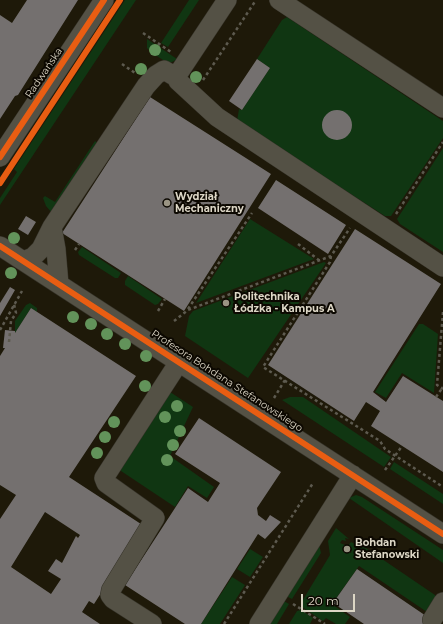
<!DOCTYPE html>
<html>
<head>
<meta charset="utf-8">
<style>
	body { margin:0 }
	#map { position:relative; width:443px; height:624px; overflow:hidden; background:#1e1909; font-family:Montserrat,sans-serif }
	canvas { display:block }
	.scale { position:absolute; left:301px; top:594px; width:54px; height:18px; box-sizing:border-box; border:2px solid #dcd6c5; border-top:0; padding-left:5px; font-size:12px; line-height:14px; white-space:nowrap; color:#dcd6c5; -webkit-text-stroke:3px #0c0801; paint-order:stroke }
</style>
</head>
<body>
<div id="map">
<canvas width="443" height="624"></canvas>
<div class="scale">20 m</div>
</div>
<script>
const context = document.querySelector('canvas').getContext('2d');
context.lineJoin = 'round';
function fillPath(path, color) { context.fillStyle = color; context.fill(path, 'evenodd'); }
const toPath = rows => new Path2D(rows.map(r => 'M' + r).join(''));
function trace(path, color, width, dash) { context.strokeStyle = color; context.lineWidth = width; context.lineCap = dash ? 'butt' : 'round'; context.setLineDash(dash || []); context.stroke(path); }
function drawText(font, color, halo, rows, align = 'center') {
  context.font = font + ' Montserrat,sans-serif'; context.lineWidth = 4; context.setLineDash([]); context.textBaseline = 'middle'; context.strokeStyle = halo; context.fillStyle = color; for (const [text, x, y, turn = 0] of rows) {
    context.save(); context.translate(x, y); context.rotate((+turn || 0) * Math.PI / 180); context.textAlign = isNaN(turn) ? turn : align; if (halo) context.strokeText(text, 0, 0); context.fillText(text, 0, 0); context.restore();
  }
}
fillPath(toPath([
	[125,0,136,0,0,205,0,198,17,172,14,169],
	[189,0,199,0,168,47,161,43],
	[287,17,443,121,443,138,391,216,385,216,237,121,239,109,242,110,270,68,257,59,282,20],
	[147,39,177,59,176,60,172,62,166,62,151,52,147,48],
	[95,141,102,147,52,213,46,206,43,198,45,196,55,202],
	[443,148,443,252,400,224,397,219],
	[250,219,314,259,196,303],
	[82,247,121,273,118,278,115,278,79,255,78,252],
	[324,262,326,263,248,378,185,336,189,316,193,311],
	[128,276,162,299,158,304,155,305,125,285,125,281],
	[30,303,37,308,37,312,31,308,15,333,15,321,26,305],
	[419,324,423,324,438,334,434,393,402,373,386,398,375,392],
	[167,390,193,407,170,456,214,487,207,498,188,486,175,507,118,469],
	[290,397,303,397,391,457,384,467,282,400],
	[394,462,443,494,443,504,390,469],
	[356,495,362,497,443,550,443,563,349,498],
	[336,528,349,539,345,538,346,541,342,540,340,543,345,545,343,547,345,548,345,551,351,553,352,549,348,546,351,542,359,546,360,544,435,595,436,599,427,612,359,566,332,604,350,617,345,624,336,624,326,618,323,621,302,607,301,603,330,555,328,541],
	[318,540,321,553,292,599,284,595],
	[250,549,263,557,250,577,237,569],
	[232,577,245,585,220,624,201,624],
	[282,600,289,604,277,624,267,624],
	[301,610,313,618,310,624,289,624,297,611]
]), '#103612');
fillPath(toPath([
	[27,0,78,0,18,95,15,96,0,119,0,15,12,23],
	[257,59,270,68,242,110,229,101],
	[150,97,271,174,184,311,62,233],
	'322 125a15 15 0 1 1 30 0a15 15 0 1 1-30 0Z',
	[276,180,346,225,328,254,258,208],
	[26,216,36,222,28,235,18,229],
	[355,229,441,284,373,392,386,402,403,376,443,401,443,472,371,426,380,411,366,402,354,421,268,365],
	[10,287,15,290,0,316,0,303],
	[31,308,136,376,69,477,144,526,94,604,89,601,82,612,100,624,0,624,0,519,16,495,0,485,0,356,5,348,3,348,5,330,15,331,15,333],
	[45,512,80,535,78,538,76,536,62,563,56,559,48,571,61,579,51,594,11,567],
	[199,418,281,472,257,508,258,515,266,521,270,515,281,522,265,539,258,534,201,624,185,624,125,585,188,488,208,502,220,483,175,454],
	[357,569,432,620,439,624,364,624,333,603]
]), '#74706f');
const minor = toPath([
	[279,0,443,108],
	[176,77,227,0],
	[0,157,104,0],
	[52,227,56,249,59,284],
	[0,246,443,534],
	[23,261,33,257,41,249,52,227,146,86,156,75,164,70,176,77,178,81,217,117,443,267],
	[432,620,443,602],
	[152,624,113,599,110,595,111,590,155,518,106,483,104,478,179,362],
	[259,624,353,475]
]);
trace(minor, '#363329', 20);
trace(toPath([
	[143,33,171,52],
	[122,64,135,73],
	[203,80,256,0],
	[396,214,443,142],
	[298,244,320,261],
	[75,250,79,244],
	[331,256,330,262,263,367,380,441,385,449,443,487],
	[188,309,252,213],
	[158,311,165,299],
	[443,312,437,385,443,389],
	[174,321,188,310,331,256,350,228],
	[0,330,22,291],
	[9,342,11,321,16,313,14,304],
	[436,397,443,387],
	[274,398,285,380],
	[385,470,402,446],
	[293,604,325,624],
	[224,624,313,483]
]), '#5d5a4f', 2.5, [3, 3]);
trace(minor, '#545145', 19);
trace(toPath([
	[0,157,104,0],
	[0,183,120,0],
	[0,246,443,534]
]), '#e95d12', 6);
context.fillStyle = '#62935a';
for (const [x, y] of [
	[155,50],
	[141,69],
	[196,77],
	[14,238],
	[11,273],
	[73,317],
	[91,324],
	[107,334],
	[125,344],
	[146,356],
	[145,386],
	[177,406],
	[165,417],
	[114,422],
	[180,431],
	[105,437],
	[173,445],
	[97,453],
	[167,460]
]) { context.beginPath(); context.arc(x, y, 6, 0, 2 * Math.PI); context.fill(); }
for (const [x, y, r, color] of [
	[167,203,4,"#9a9483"],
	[226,303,4,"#9a9483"],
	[347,549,4,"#9a9483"]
]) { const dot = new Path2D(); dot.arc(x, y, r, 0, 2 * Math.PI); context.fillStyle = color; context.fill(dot); trace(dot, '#0c0801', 1.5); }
drawText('10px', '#dcd6c5', '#0c0801', [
	["Radwańska",44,73,-56],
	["Profesora Bohdana Stefanowskiego",227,381,33]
]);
drawText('bold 10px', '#dcd6c5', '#0c0801', [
	["Wydział",175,197],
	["Mechaniczny",175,209],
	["Politechnika",234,297],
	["Łódzka - Kampus A",234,309],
	["Bohdan",355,543],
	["Stefanowski",355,555]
], 'left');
</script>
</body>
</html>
